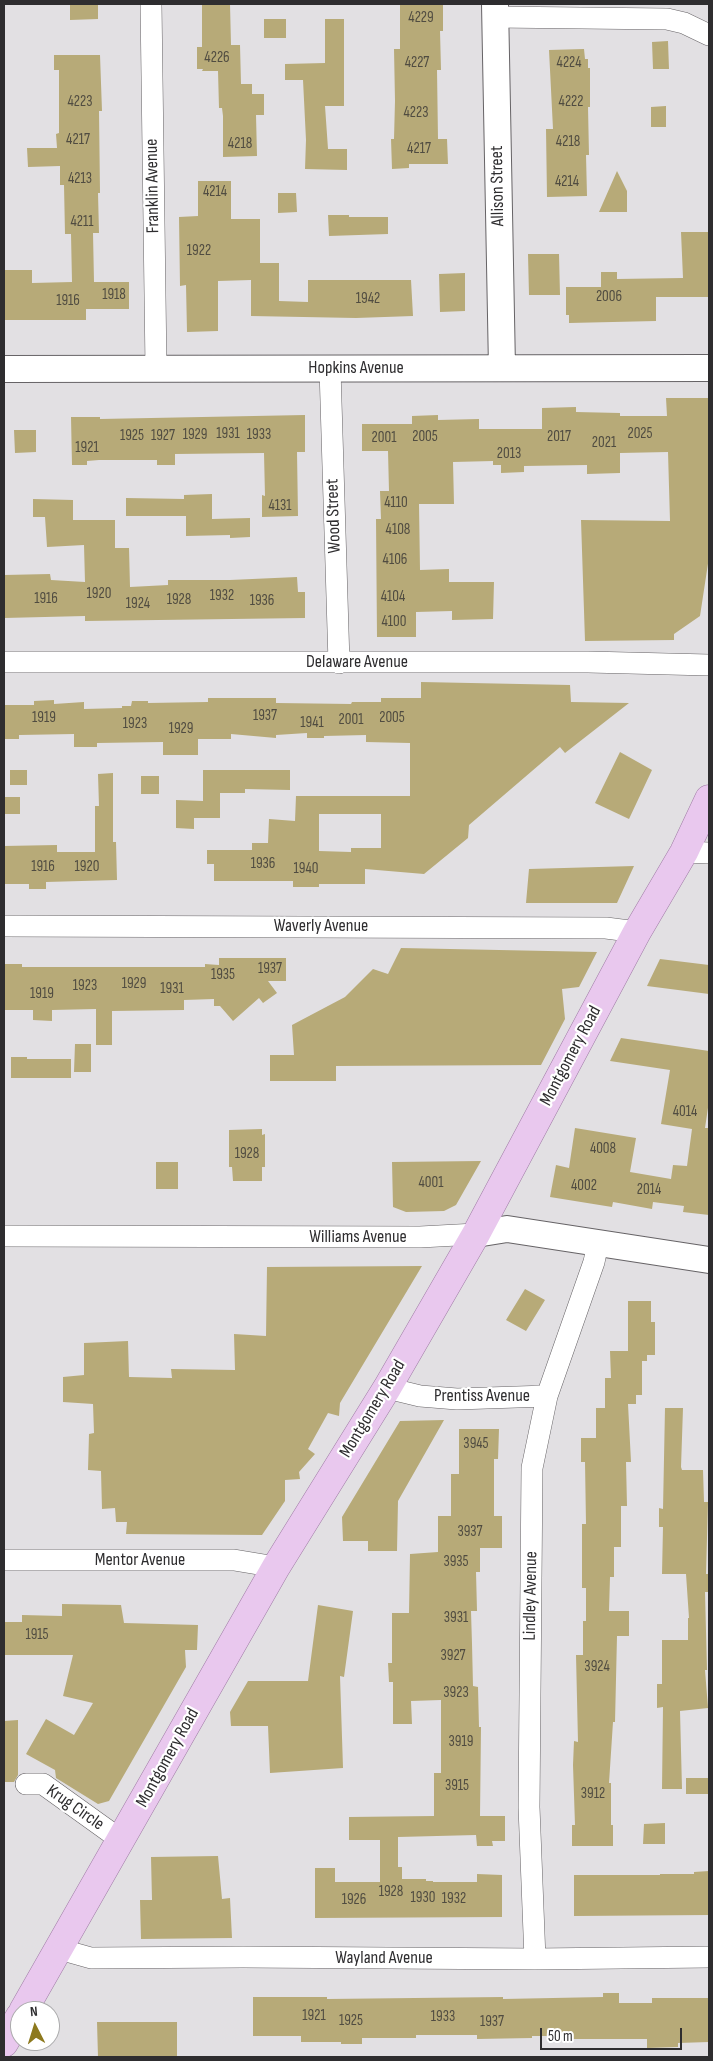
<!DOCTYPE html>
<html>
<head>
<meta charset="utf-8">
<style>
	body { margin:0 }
	#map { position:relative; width:713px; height:2061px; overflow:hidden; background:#e2e0e3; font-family:"Sofia Sans Condensed",sans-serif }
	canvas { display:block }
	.frame { position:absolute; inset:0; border:5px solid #2e2d2f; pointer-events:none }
	.north { position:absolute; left:10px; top:2001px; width:50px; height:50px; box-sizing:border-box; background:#fff; border:1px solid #ababac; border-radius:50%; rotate:355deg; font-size:14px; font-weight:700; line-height:20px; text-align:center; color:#2e2d2f }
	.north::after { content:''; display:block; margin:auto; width:18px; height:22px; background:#8d791e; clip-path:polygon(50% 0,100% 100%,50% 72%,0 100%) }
	.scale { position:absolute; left:540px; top:2028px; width:142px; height:22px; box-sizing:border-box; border:2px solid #2e2d2f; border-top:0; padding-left:6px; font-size:15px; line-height:18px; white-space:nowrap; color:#2e2d2f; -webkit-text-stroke:4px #fff; paint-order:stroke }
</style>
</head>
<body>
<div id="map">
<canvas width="713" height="2061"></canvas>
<div class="frame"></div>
<div class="north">N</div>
<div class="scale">50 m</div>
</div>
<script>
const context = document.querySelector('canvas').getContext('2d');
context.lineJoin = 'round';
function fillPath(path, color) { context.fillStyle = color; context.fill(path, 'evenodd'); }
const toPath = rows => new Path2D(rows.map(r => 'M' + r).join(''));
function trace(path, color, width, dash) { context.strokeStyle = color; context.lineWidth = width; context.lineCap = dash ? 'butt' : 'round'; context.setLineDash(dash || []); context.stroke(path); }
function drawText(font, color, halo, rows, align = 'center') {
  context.font = font + ' "Sofia Sans Condensed",sans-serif'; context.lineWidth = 4.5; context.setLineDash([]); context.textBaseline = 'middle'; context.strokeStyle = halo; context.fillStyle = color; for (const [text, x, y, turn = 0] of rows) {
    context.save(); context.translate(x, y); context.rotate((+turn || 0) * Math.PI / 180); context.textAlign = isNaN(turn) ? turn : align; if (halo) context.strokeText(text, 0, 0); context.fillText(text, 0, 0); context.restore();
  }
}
fillPath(toPath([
	[70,4,98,4,98,19,70,20],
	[202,4,230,4,231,45,240,45,241,84,252,84,252,94,264,94,264,115,256,115,257,156,223,157,223,116,222,108,219,108,218,71,202,71,203,69,197,69,197,47,202,47],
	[400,4,443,4,443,31,440,31,441,70,437,70,438,139,447,139,448,164,409,164,409,168,392,169,391,139,394,139,395,101,394,49,400,49],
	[264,19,286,19,286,38,264,38],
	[325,19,344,19,344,106,325,106,328,149,347,149,347,170,305,169,306,140,303,80,285,80,285,64,325,63],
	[668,41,669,69,653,69,652,42],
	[584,49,585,59,588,59,588,68,590,68,590,107,588,107,589,155,586,155,587,196,547,197,546,129,553,129,549,50],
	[54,55,100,55,102,111,99,111,100,193,98,193,99,233,93,233,94,282,129,282,129,309,86,309,86,320,4,320,4,270,32,270,32,283,72,282,71,234,65,234,64,185,60,185,60,166,28,167,27,148,57,148,56,134,59,133,59,70,54,70],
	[666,106,666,127,651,127,651,107],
	[617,171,627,191,627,212,599,212],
	[198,181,231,181,231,219,260,219,260,263,279,263,279,301,308,302,308,280,411,280,413,316,356,318,251,316,251,280,218,281,218,331,187,332,186,285,180,286,179,217,198,216],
	[278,193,296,193,297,212,278,213],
	[328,215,349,215,349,217,388,217,388,234,329,236],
	[681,232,709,232,709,297,656,297,656,321,569,323,569,315,566,315,566,287,601,287,601,272,617,272,617,279,683,278],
	[528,254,559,254,560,295,529,295],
	[465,273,465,311,440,312,439,274],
	[666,398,709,398,709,557,700,616,674,634,674,640,585,641,581,520,670,521,668,452,620,453,620,473,587,474,587,465,524,466,524,472,501,473,501,465,493,465,493,461,453,462,454,504,419,504,420,570,449,569,449,582,494,582,493,619,452,620,452,611,416,612,416,637,377,637,376,519,381,519,380,491,389,491,388,451,362,451,362,424,412,424,412,416,438,415,438,420,479,419,479,429,542,429,542,408,576,407,576,412,620,413,620,416,667,416],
	[305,415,305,452,297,452,298,516,262,517,262,495,265,496,264,453,175,454,175,465,157,465,157,460,99,460,87,461,87,465,72,465,71,417,100,417,100,419],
	[14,430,36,430,36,452,15,453],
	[212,494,212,519,250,518,250,537,230,538,230,535,186,536,186,516,126,516,126,498,184,499,184,495],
	[33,499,73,500,73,520,115,520,115,548,129,548,130,587,168,585,168,580,230,580,297,577,298,592,305,592,305,618,85,621,85,616,4,618,4,575,50,574,51,580,85,582,84,545,47,547,45,517,33,517],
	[421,682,570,685,571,702,629,703,565,753,560,747,469,825,468,838,424,874,365,869,365,884,319,884,319,887,293,887,293,881,214,881,214,864,207,864,207,850,252,850,252,843,268,843,269,819,295,821,296,796,410,796,410,743,366,742,366,735,324,736,324,738,307,738,307,733,276,735,276,738,231,734,231,739,198,739,198,755,163,755,163,742,97,743,97,747,74,747,74,734,19,735,19,739,4,739,4,705,34,705,34,701,54,700,54,704,84,702,84,709,122,708,122,706,131,706,132,701,148,701,148,703,208,702,208,698,276,698,276,703,351,704,352,702,381,702,381,698,421,698],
	[319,814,381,814,381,848,351,848,351,852,319,851],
	[620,752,652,770,629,819,595,803],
	[10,770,27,770,27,785,10,785],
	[203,770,290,770,290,790,245,789,245,793,220,793,220,818,194,818,194,829,176,828,176,800,203,801],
	[113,773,113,842,116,842,117,880,46,882,46,889,29,889,29,884,4,884,4,846,57,845,57,852,95,852,95,806,99,806,98,774],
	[141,776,159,776,159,794,141,794],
	[4,797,20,797,20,814,4,814],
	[634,866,617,903,526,903,529,869],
	[401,948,597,952,579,987,562,989,565,1019,541,1065,336,1066,336,1081,270,1081,270,1055,294,1055,292,1025,345,997,373,969,388,974],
	[219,958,286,958,286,981,268,981,277,993,263,1003,259,998,233,1021,220,1006,214,1006,214,999,184,1000,184,1010,112,1011,112,1045,96,1045,96,1009,52,1010,52,1021,33,1020,33,1010,4,1010,4,964,22,964,22,967,205,967,205,964,219,965],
	[660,959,709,965,709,994,647,986],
	[621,1038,709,1051,709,1101,705,1128,709,1128,709,1215,683,1212,684,1206,653,1202,652,1209,613,1202,612,1207,550,1197,556,1165,569,1168,575,1128,636,1138,630,1172,671,1179,673,1165,687,1166,692,1129,661,1124,670,1070,610,1061],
	[75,1044,91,1044,91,1072,74,1072],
	[11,1057,27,1057,27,1059,71,1059,71,1078,11,1078],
	[262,1129,262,1135,265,1134,265,1167,262,1167,262,1181,233,1181,232,1167,229,1167,229,1130],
	[481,1161,456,1205,444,1211,406,1212,393,1207,392,1162],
	[156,1162,178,1162,178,1189,156,1189],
	[422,1266,340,1403,339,1416,328,1413,308,1449,315,1454,299,1472,300,1479,285,1480,285,1501,262,1535,126,1534,127,1522,116,1522,115,1508,102,1509,101,1471,88,1470,89,1434,94,1433,93,1404,63,1402,63,1377,84,1375,84,1343,128,1341,129,1377,172,1378,171,1369,235,1370,234,1334,266,1336,267,1267],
	[525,1289,545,1300,526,1331,506,1320],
	[628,1301,651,1301,651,1322,655,1322,655,1355,647,1355,647,1361,642,1361,642,1395,636,1395,636,1404,628,1404,631,1462,626,1462,627,1506,621,1506,621,1547,614,1547,614,1577,610,1577,609,1611,629,1611,629,1636,617,1636,615,1722,613,1722,609,1783,611,1783,611,1825,613,1825,613,1846,572,1846,572,1825,575,1825,573,1765,574,1741,578,1742,576,1655,583,1655,583,1621,586,1621,586,1588,582,1588,582,1524,586,1524,585,1462,581,1462,581,1438,596,1438,596,1408,605,1408,605,1378,611,1378,610,1351,628,1351],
	[665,1408,683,1408,681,1467,682,1470,703,1470,704,1502,708,1502,706,1574,709,1574,709,1592,705,1592,707,1670,705,1670,708,1708,680,1711,682,1789,662,1789,663,1707,657,1708,657,1684,662,1684,662,1640,688,1640,688,1618,689,1618,686,1574,662,1574,663,1527,659,1527,659,1508,663,1509],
	[444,1420,398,1501,397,1551,368,1551,368,1541,343,1541,342,1517,400,1421],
	[459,1429,499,1429,498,1459,494,1459,494,1516,502,1516,502,1548,480,1548,480,1572,476,1572,477,1611,471,1611,472,1644,473,1686,478,1687,479,1727,481,1727,480,1816,505,1816,505,1841,492,1841,493,1846,477,1846,476,1835,398,1837,398,1867,402,1867,402,1879,426,1879,426,1881,433,1881,433,1882,477,1882,477,1874,502,1875,502,1917,315,1918,315,1868,335,1868,335,1882,380,1882,380,1840,349,1840,349,1817,434,1816,434,1773,441,1773,441,1700,411,1701,412,1724,393,1724,393,1682,389,1682,388,1663,392,1663,392,1613,409,1613,410,1554,438,1552,438,1516,451,1516,451,1474,459,1474],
	[62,1604,121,1605,124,1623,198,1625,197,1650,185,1650,186,1667,109,1801,98,1804,56,1778,55,1770,26,1754,46,1719,74,1735,93,1703,63,1696,73,1655,4,1655,4,1622,22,1622,22,1615,62,1616],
	[318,1605,353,1611,344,1677,340,1676,343,1768,270,1773,268,1726,231,1726,230,1712,248,1681,308,1681],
	[18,1720,18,1775,14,1782,4,1782,4,1721],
	[686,1778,708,1778,708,1794,686,1794],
	[665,1823,665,1844,643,1844,644,1824],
	[218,1856,222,1899,230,1898,232,1938,141,1939,140,1900,152,1900,151,1857],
	[709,1871,709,1915,574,1916,574,1875,660,1875,660,1874,694,1874,694,1872],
	[603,1993,619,1993,619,2003,652,2003,652,1998,709,1998,709,2042,678,2043,678,2047,647,2048,647,2039,570,2039,570,2036,532,2036,532,2038,477,2039,477,2035,416,2035,416,2038,362,2038,362,2044,341,2044,341,2042,301,2042,301,2036,253,2036,253,1997,327,1997,327,1999,503,1997,503,1999,603,1997],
	[97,2022,177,2022,177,2057,98,2057]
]), '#b7aa78');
const minor = toPath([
	[151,4,156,368],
	[495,17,667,19,684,23,709,35],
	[330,369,339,663],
	[4,662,588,662,709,665],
	[684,852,709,853],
	[4,926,606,928,637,932],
	[4,1236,420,1237,476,1234],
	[387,1388,420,1396,457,1399,547,1396],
	[4,1560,234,1560,276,1567],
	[26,1784,43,1784,121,1840],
	[59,1949,91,1958,243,1957,535,1959,709,1957],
	[535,1959,529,1807,532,1468,547,1396,594,1262,598,1243]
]);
const tertiary = toPath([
	[495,4,502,368],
	[4,369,709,368],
	[476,1234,507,1229,709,1260]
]);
const primary = toPath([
	[23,2011,276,1567,387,1388,476,1234,637,932,684,852,709,799],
	[4,2043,20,2016]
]);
trace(minor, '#666366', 22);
trace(tertiary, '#666366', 28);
trace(primary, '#9e7aa4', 29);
trace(minor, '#fff', 21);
trace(tertiary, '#fff', 26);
trace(primary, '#e9c8ee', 28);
drawText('15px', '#504c41', null, [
	["4229",421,18],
	["4226",217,58],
	["4227",417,63],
	["4224",569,63],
	["4223",80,102],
	["4222",571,102],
	["4223",416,113],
	["4217",78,140],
	["4218",568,142],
	["4218",240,144],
	["4217",419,149],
	["4213",80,179],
	["4214",567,182],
	["4214",215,192],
	["4211",82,222],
	["1922",199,251],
	["1918",114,295],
	["2006",609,297],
	["1942",368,299],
	["1916",68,301],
	["1931",228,434],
	["2025",640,434],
	["1929",195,435],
	["1933",259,435],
	["1925",132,436],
	["1927",163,436],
	["2005",425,437],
	["2017",559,437],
	["2001",384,438],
	["2021",604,443],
	["1921",87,448],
	["2013",509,454],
	["4110",396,503],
	["4131",280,506],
	["4108",398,530],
	["4106",395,560],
	["1920",99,594],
	["1932",222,596],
	["4104",393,597],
	["1916",46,599],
	["1928",179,600],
	["1936",262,601],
	["1924",138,604],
	["4100",394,622],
	["1937",265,716],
	["1919",44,718],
	["2005",392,718],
	["2001",351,720],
	["1941",312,723],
	["1923",135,724],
	["1929",181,729],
	["1936",263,864],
	["1916",43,867],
	["1920",87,867],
	["1940",306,869],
	["1937",270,969],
	["1935",223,975],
	["1929",134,984],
	["1923",85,986],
	["1931",172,989],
	["1919",42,994],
	["4014",685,1112],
	["4008",603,1149],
	["1928",247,1154],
	["4001",431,1183],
	["4002",584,1186],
	["2014",649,1190],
	["3945",476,1444],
	["3937",470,1532],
	["3935",456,1562],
	["3931",456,1618],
	["1915",37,1635],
	["3927",453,1656],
	["3924",597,1667],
	["3923",456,1693],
	["3919",461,1742],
	["3915",457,1786],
	["3912",593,1794],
	["1928",391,1892],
	["1930",423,1898],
	["1932",454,1899],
	["1926",354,1900],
	["1921",314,2016],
	["1933",443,2017],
	["1925",351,2021],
	["1937",492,2022]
]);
drawText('18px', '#2e2d2f', '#fff', [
	["Franklin Avenue",153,186,-91],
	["Allison Street",498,186,-91],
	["Hopkins Avenue",356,368],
	["Wood Street",334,516,-92],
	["Delaware Avenue",357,662],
	["Waverly Avenue",321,926],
	["Montgomery Road",571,1056,-62],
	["Williams Avenue",358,1237],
	["Prentiss Avenue",482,1396],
	["Montgomery Road",373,1409,-59],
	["Mentor Avenue",140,1560],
	["Lindley Avenue",531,1596,-89],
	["Montgomery Road",168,1758,-61],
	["Krug Circle",75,1808,35],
	["Wayland Avenue",384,1958]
]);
</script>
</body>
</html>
